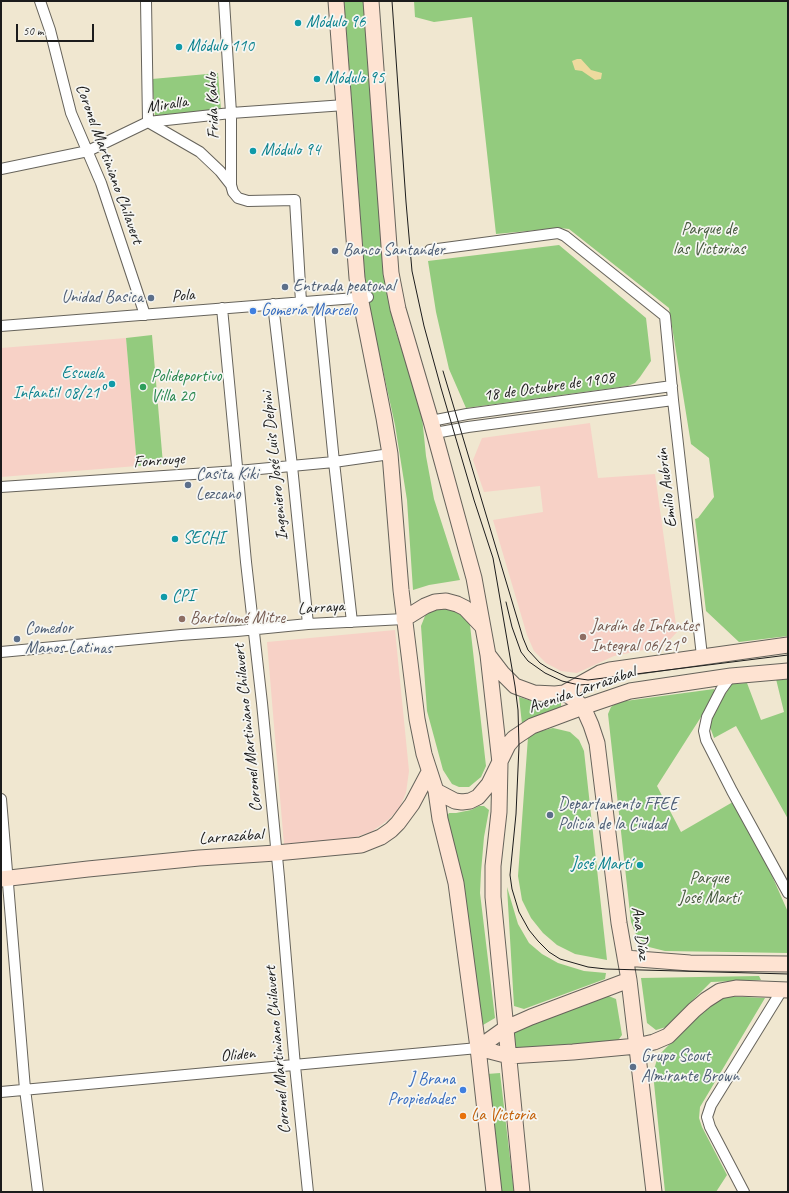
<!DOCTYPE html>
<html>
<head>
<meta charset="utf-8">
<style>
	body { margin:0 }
	#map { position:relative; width:789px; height:1193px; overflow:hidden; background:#f0e7d0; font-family:Caveat,sans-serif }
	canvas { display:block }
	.frame { position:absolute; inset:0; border:2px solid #1c1c1c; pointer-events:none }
	.scale { position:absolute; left:16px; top:24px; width:78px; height:18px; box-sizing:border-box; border:2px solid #1c1c1c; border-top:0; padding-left:5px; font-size:12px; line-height:14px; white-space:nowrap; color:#1c1c1c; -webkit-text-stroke:3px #f6f6f2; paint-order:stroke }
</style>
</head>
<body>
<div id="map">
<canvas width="789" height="1193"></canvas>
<div class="frame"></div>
<div class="scale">50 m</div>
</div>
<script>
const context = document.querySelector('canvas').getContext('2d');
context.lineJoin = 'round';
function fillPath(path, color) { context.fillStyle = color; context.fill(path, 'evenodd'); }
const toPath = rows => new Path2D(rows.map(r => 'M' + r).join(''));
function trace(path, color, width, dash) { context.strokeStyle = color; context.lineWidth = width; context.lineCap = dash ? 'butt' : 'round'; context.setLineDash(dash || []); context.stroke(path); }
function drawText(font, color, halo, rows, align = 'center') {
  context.font = font + ' Caveat,sans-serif'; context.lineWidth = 3.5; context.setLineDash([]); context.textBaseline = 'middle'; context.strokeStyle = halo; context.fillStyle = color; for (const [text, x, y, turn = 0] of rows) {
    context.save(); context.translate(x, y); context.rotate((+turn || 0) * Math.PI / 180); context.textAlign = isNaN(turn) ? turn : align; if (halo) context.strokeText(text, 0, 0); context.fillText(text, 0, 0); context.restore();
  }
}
fillPath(toPath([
	[126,338,137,466,1,477,1,348],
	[590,423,598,478,655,474,677,632,664,646,614,656,577,673,561,671,546,663,534,651,527,635,493,520,543,512,540,486,484,492,473,460,482,438],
	[395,630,409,771,406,793,399,809,388,820,371,832,353,838,284,845,267,642]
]), '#f7d1c6');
fillPath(toPath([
	[344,1,364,1,384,275,395,329,421,407,426,456,434,499,460,580,429,585,413,590,407,500,395,425,370,311,365,277],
	[414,1,788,1,788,636,739,642,706,611,695,519,698,518,714,497,709,458,691,444,669,308,569,229,559,228,496,234,472,17,434,22,415,17],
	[218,73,221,110,155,116,152,79],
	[559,245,646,318,651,361,640,377,635,383,628,386,466,408,449,369,436,312,428,261],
	[152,335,163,464,137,466,126,338],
	[446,605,465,616,470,625,486,766,481,777,469,787,459,787,452,784,443,770,427,711,421,626,425,616,431,609],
	[788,678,788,819,736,726,714,738,710,727,710,717,732,684,747,683,761,720,784,712,776,679],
	[714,689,715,695,657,786,681,832,738,799,788,912,788,953,665,951,649,947,637,937,631,922,608,714,611,707,618,702],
	[519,697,535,702,557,700,561,702,561,708,522,724],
	[553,728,570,732,579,740,584,751,607,960,575,954,557,945,543,933,531,918,522,900,518,876,528,737,537,732],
	[479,806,484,806,489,810,484,837,481,872,480,893,495,1018,483,1025,462,884,446,818,449,813,456,813,471,810],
	[507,887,518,924,529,943,542,954,558,963,584,971,606,973,605,979,524,1009,514,1006],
	[759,976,761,980,711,982,666,1027,656,1030,647,1023,641,978],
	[606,995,616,999,622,1035,616,1043,520,1052,515,1048,514,1030],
	[724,996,765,998,700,1107,699,1118,702,1127,727,1175,716,1192,665,1192,653,1073,658,1056,713,1000],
	[500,1073,514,1192,500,1192,487,1074]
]), '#93cb7e');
fillPath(toPath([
	[577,59,581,59,591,70,602,73,601,79,595,80,582,71,575,70,572,61]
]), '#eeda9e');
const street = toPath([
	[40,1,50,30,71,113,101,183,145,315],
	[146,1,148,122,200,152,220,171,231,185],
	[224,1,231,113,231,185,233,192,238,198,248,201,295,200,301,302],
	[1,169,88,151,148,122,231,113,345,105],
	[430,250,558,233,565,236,665,316,673,400,702,656],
	[318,301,334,462,352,622],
	[273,304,292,466,308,624],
	[222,308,246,562,262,703,279,877,295,1066,308,1192],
	[1,326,368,297],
	[431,421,467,414,672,386],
	[435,433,468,427,673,400],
	[1,487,238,471,334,462,390,454],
	[1,652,181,635,237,631,308,624,404,619],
	[731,676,721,690,707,717,704,731,706,740,732,791,788,893],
	[1,799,25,1089,38,1192],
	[1,1092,478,1048],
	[744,1192,710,1127,707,1117,711,1105,782,990]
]);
const secondary = toPath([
	[336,1,357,278,360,297,384,418,390,454,401,590,417,719,424,754,436,791,440,819,456,883,478,1048,494,1192],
	[371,1,391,273,398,309,431,421,474,578,488,655,500,763,499,812,493,866,493,897,522,1192],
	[404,619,425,606,435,602,446,601,457,604,465,608,483,627],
	[489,656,502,673,515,686,534,693,555,694,564,693,600,673,610,670,788,645],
	[564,693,574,699,583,707,591,725,597,743,619,923,629,980,654,1192],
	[436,791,455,801,462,802,470,801,478,797,489,784,508,745,514,738,532,726,583,707,630,691,731,676,788,671],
	[1,879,88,869,199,858,276,853,361,845,381,837,391,830,398,823,412,804,429,772],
	[625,958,690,963,788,964],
	[478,1048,509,1056,573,1052,637,1046,654,1042,668,1036,694,1010,706,1000,720,991,736,988,788,990],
	[478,1048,506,1028,531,1017,629,980]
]);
trace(street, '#66635b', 12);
trace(secondary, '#66635b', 17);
trace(street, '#fff', 10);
trace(secondary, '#fee3d2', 15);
trace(toPath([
	[392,1,406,202,412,271,424,326,441,388,474,500,493,558,515,686,518,710,519,746,516,814,510,875,512,889,519,912,529,930,538,941,549,952,560,959,588,967,606,969,788,974],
	[443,371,523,638,528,650,540,663,548,668,567,677,588,680,788,655],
	[506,602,512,627,521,652,528,661,545,673,562,681,579,685,596,684]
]), '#1c1c1c', 1);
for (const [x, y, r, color] of [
	[298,23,4,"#0f9aa8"],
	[179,47,4,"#0f9aa8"],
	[317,79,4,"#0f9aa8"],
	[253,151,4,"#0f9aa8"],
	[335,251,4,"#5c6f8a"],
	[285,287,4,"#5c6f8a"],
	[151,298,4,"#5c6f8a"],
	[253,311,4,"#3f7fe0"],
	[112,384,4,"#0f9aa8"],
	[143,387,4,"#2e9e5b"],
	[188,485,4,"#5c6f8a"],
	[175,539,4,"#0f9aa8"],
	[164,597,4,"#0f9aa8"],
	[182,619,4,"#8d6e63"],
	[583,637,4,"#8d6e63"],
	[17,639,4,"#5c6f8a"],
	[550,815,4,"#5c6f8a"],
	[640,865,4,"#0f9aa8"],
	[633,1067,4,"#5c6f8a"],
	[463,1090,4,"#3f7fe0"],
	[463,1116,4,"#e8710a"]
]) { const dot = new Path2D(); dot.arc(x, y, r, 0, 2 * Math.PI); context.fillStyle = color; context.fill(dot); trace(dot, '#f6f6f2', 1.5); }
drawText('17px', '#0d838f', '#f6f6f2', [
	["Módulo 96",306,23],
	["Módulo 110",187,47],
	["Módulo 95",325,79],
	["Módulo 94",261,151],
	["Escuela",104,374,"right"],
	["Infantil 08/21°",104,394,"right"],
	["SECHI",183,539],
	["CPI",172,597],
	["José Martí",632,865,"right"]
], 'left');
drawText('17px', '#1c1c1c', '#f6f6f2', [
	["Miralla",167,105,-9],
	["Frida Kahlo",213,106,-92],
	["Coronel Martiniano Chilavert",109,164,70],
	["Pola",183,296,-5],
	["18 de Octubre de 1908",549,387,-8],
	["Fonrouge",159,461,-4],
	["Ingeniero José Luis Delpini",275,466,-96],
	["Emilio Aubrún",667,488,-97],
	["Larraya",321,608,-4],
	["Avenida Larrazábal",582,690,-19],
	["Coronel Martiniano Chilavert",248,728,-96],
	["Larrazábal",231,837,-4],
	["Ana Díaz",640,933,82],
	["Coronel Martiniano Chilavert",278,1050,-95],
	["Oliden",238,1055,-5]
]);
drawText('17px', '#46593e', '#f6f6f2', [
	["Parque de",709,230],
	["las Victorias",709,250],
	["Parque",709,879],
	["José Martí",709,899]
]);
drawText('17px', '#4e5e75', '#f6f6f2', [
	["Banco Santander",343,251],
	["Entrada peatonal",293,287],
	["Unidad Basica",143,298,"right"],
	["Casita Kiki",196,475],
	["Lezcano",196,495],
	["Comedor",25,629],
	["Manos Latinas",25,649],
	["Departamento FFEE",558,805],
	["Policía de la Ciudad",558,825],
	["Grupo Scout",641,1057],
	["Almirante Brown",641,1077]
], 'left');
drawText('17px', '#366cbe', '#f6f6f2', [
	["Gomería Marcelo",261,311],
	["J Brana",455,1080,"right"],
	["Propiedades",455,1100,"right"]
], 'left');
drawText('17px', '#27864d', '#f6f6f2', [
	["Polideportivo",151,377],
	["Villa 20",151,397]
], 'left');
drawText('17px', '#785e54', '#f6f6f2', [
	["Bartolomé Mitre",190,619],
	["Jardín de Infantes",591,627],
	["Integral 06/21°",591,647]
], 'left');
drawText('17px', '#c56008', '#f6f6f2', [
	["La Victoria",471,1116]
], 'left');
</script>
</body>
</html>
